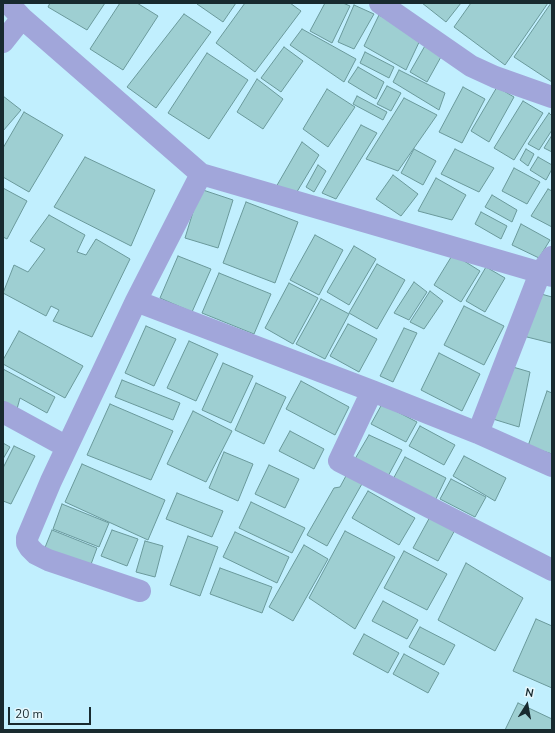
<!DOCTYPE html>
<html>
<head>
<meta charset="utf-8">
<style>
	body { margin:0 }
	#map { position:relative; width:555px; height:733px; overflow:hidden; background:#c1effe; font-family:"Nunito Sans",sans-serif }
	canvas { display:block }
	.frame { position:absolute; inset:0; border:4px solid #182a2f; pointer-events:none }
	.north { position:absolute; left:507px; top:685px; width:40px; height:40px; -webkit-text-stroke:3px #e5f7fd; paint-order:stroke; rotate:11deg; font-size:11px; font-weight:700; line-height:16px; text-align:center; color:#182a2f }
	.north::after { content:''; display:block; margin:auto; width:14px; height:18px; background:#182a2f; clip-path:polygon(50% 0,100% 100%,50% 72%,0 100%) }
	.scale { position:absolute; left:8px; top:707px; width:83px; height:18px; box-sizing:border-box; border:2px solid #182a2f; border-top:0; padding-left:5px; font-size:12px; line-height:14px; white-space:nowrap; color:#182a2f; -webkit-text-stroke:3px #e5f7fd; paint-order:stroke }
</style>
</head>
<body>
<div id="map">
<canvas width="555" height="733"></canvas>
<div class="frame"></div>
<div class="north">N</div>
<div class="scale">20 m</div>
</div>
<script>
const context = document.querySelector('canvas').getContext('2d');
context.lineJoin = 'round';
function fillPath(path, color) { context.fillStyle = color; context.fill(path, 'evenodd'); }
const toPath = rows => new Path2D(rows.map(r => 'M' + r).join(''));
function trace(path, color, width, dash) { context.strokeStyle = color; context.lineWidth = width; context.lineCap = dash ? 'butt' : 'round'; context.setLineDash(dash || []); context.stroke(path); }
const building = toPath([
	[50,3,105,3,87,30,48,7,50,3],
	[120,3,137,3,158,16,123,70,90,49,120,3],
	[198,3,236,3,223,22,197,4,198,3],
	[245,3,290,3,301,11,255,72,216,43,245,3],
	[325,3,343,3,350,6,332,43,310,31,325,3],
	[422,3,461,3,446,22,422,3],
	[471,3,548,3,505,65,454,27,471,3],
	[551,3,552,3,552,82,514,57,551,3],
	[354,5,374,14,354,49,338,42,354,5],
	[184,14,211,32,156,108,127,87,184,14],
	[379,15,421,38,406,70,364,46,379,15],
	[302,29,356,59,344,82,290,45,302,29],
	[426,44,442,55,427,82,410,72,426,44],
	[284,47,303,61,281,92,261,78,284,47],
	[365,52,394,67,389,78,360,63,365,52],
	[207,53,248,80,209,139,168,113,207,53],
	[358,67,384,82,376,99,348,82,358,67],
	[399,70,445,93,439,110,393,82,399,70],
	[257,79,283,99,263,129,237,112,257,79],
	[387,86,401,93,391,111,377,104,387,86],
	[463,87,485,99,462,143,439,132,463,87],
	[497,87,514,97,489,142,471,131,497,87],
	[327,89,355,107,328,147,303,129,327,89],
	[3,96,21,110,3,131,3,96],
	[357,96,387,112,383,120,353,104,357,96],
	[404,98,437,115,398,171,366,159,404,98],
	[523,101,543,113,514,160,494,148,523,101],
	[24,112,63,135,29,192,3,177,3,148,24,112],
	[549,113,552,116,552,130,539,150,528,144,549,113],
	[361,125,377,133,336,199,322,193,361,125],
	[552,135,552,152,544,148,552,135],
	[302,142,319,155,295,195,276,187,302,142],
	[414,149,436,161,423,185,401,173,414,149],
	[455,149,494,168,479,192,441,174,455,149],
	[526,149,534,154,528,166,520,160,526,149],
	[85,157,155,190,131,246,54,207,85,157],
	[538,157,552,165,552,169,546,180,530,170,538,157],
	[318,165,326,171,314,192,306,187,318,165],
	[514,168,540,182,527,204,502,191,514,168],
	[393,175,418,194,401,216,376,199,393,175],
	[436,178,466,195,452,220,418,211,436,178],
	[3,188,27,201,7,239,3,237,3,188],
	[200,189,233,200,218,248,185,238,200,189],
	[548,189,552,191,552,227,531,216,548,189],
	[492,195,517,210,512,222,485,207,492,195],
	[246,202,298,222,275,283,223,263,246,202],
	[481,212,507,226,501,239,475,224,481,212],
	[49,215,85,235,77,252,86,255,96,239,130,259,92,337,53,321,59,310,51,306,46,316,3,293,14,265,28,272,45,249,30,241,49,215],
	[521,224,550,240,539,258,512,245,521,224],
	[315,235,343,250,319,295,290,280,315,235],
	[354,246,376,259,349,305,327,292,354,246],
	[453,254,480,271,461,302,434,285,453,254],
	[178,256,211,269,192,312,160,298,178,256],
	[377,264,405,280,377,329,349,313,377,264],
	[486,267,505,278,485,312,466,301,486,267],
	[219,273,271,294,254,334,202,313,219,273],
	[414,282,427,292,409,320,394,313,414,282],
	[289,283,318,298,293,344,265,328,289,283],
	[430,291,443,301,424,329,410,322,430,291],
	[534,292,552,297,552,338,551,343,523,336,534,292],
	[321,299,349,314,325,359,296,344,321,299],
	[464,306,504,326,484,365,444,345,464,306],
	[348,324,377,339,359,372,330,356,348,324],
	[146,326,176,339,154,386,125,373,146,326],
	[404,328,417,333,393,382,380,376,404,328],
	[19,331,83,366,65,398,3,364,3,360,19,331],
	[189,341,218,354,196,401,167,388,189,341],
	[439,353,480,374,462,411,421,390,439,353],
	[223,363,253,376,231,423,202,410,223,363],
	[506,365,530,372,519,427,493,419,506,365],
	[3,369,55,397,47,413,20,398,17,409,3,401,3,369],
	[122,380,180,403,173,420,115,397,122,380],
	[301,381,349,407,335,435,286,409,301,381],
	[256,383,286,397,264,444,235,430,256,383],
	[547,391,552,393,552,454,528,446,547,391],
	[110,404,173,431,151,480,87,455,110,404],
	[382,404,417,422,406,442,371,424,382,404],
	[193,411,232,431,206,482,167,464,193,411],
	[420,426,455,445,444,465,409,446,420,426],
	[290,431,324,449,314,469,279,451,290,431],
	[369,435,402,450,386,480,352,464,369,435],
	[3,443,10,447,3,459,3,443],
	[14,446,35,456,11,504,3,501,3,468,14,446],
	[224,452,253,464,238,501,209,488,224,452],
	[464,456,506,478,495,501,453,476,464,456],
	[405,457,446,478,433,505,392,481,405,457],
	[82,464,165,500,148,540,65,502,82,464],
	[269,465,299,479,285,508,255,494,269,465],
	[347,474,363,482,327,546,307,535,334,488,340,487,347,474],
	[451,479,486,497,475,517,440,499,451,479],
	[368,491,415,518,399,545,352,518,368,491],
	[177,493,223,511,212,537,166,519,177,493],
	[251,502,305,528,292,553,239,528,251,502],
	[62,504,109,523,99,547,53,529,62,504],
	[431,515,456,528,438,561,413,548,431,515],
	[52,530,97,548,90,567,44,550,52,530],
	[112,530,138,539,127,566,101,556,112,530],
	[345,531,395,557,355,629,309,598,345,531],
	[235,532,289,557,277,583,223,557,235,532],
	[188,536,218,547,200,596,170,585,188,536],
	[145,541,163,546,155,577,136,572,145,541],
	[304,545,328,559,293,621,269,607,304,545],
	[404,551,447,574,427,610,384,588,404,551],
	[466,563,523,598,495,651,438,620,466,563],
	[220,568,272,587,262,613,210,594,220,568],
	[383,601,418,620,407,639,372,621,383,601],
	[536,619,552,626,552,688,513,671,536,619],
	[420,627,455,645,444,665,409,647,420,627],
	[364,634,399,653,388,673,353,654,364,634],
	[404,654,439,673,428,693,393,674,404,654],
	[518,703,552,719,552,730,505,730,518,703]
]);
fillPath(building, '#9ecfd2');
trace(building, '#6a999b', 1);
trace(toPath([
	[8,3,22,18,201,174,552,276],
	[380,3,471,66,495,77,552,97],
	[3,42,22,18],
	[136,301,372,391,478,433,552,466],
	[372,391,339,461,552,570],
	[3,412,67,447],
	[478,433,540,273,552,257],
	[140,591,48,560,36,554,30,548,27,543,27,538,51,481,136,301,201,174]
]), '#a1a6da', 22);
</script>
</body>
</html>
